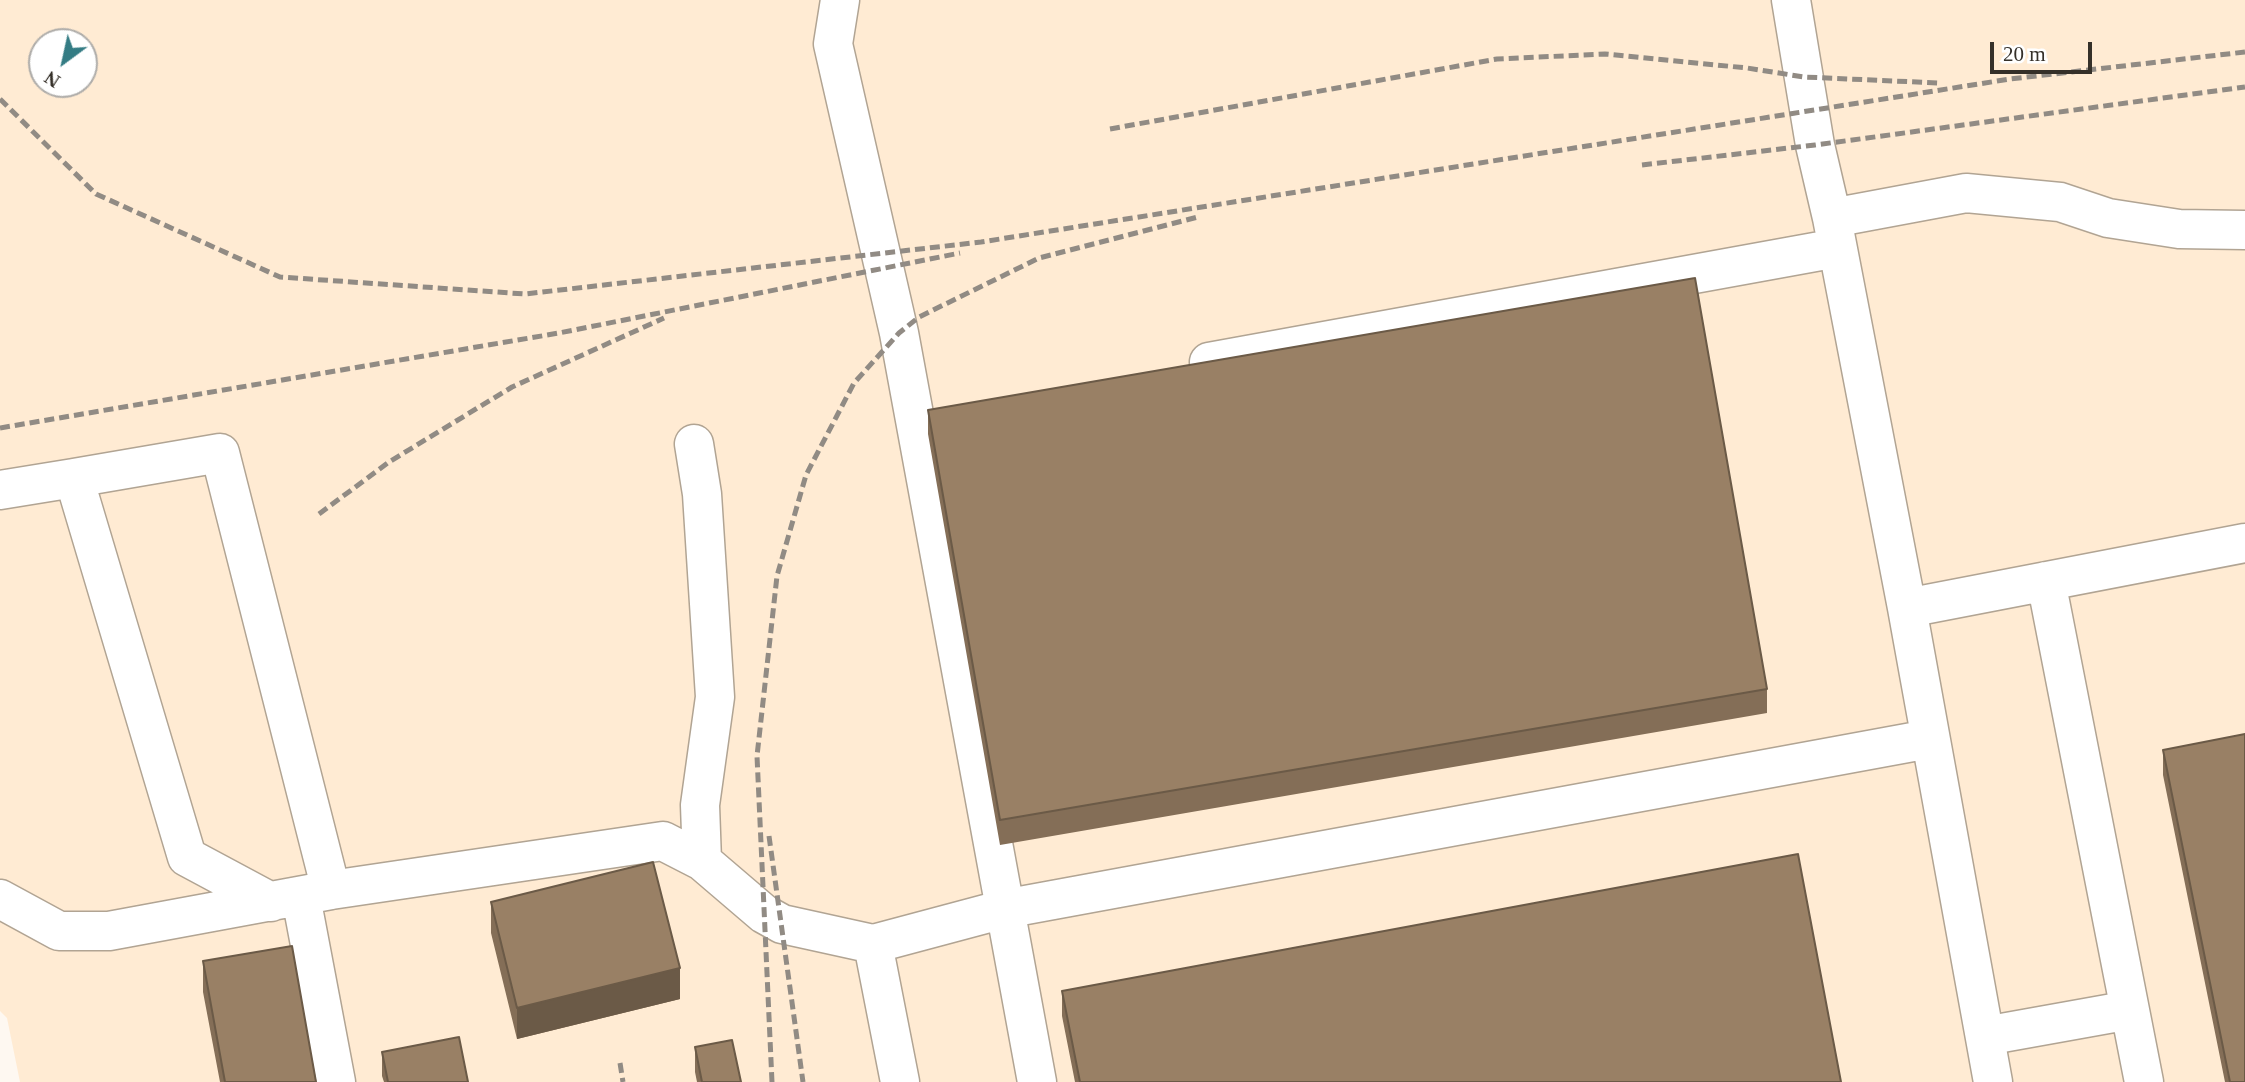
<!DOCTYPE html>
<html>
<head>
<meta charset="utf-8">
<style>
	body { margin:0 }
	#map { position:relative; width:2245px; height:1082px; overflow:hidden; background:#fef8f1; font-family:"Times New Roman",serif }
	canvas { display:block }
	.north { position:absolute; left:28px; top:28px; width:70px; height:70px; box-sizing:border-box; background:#fff; border:2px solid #aeaca9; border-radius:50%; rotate:213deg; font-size:19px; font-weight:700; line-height:28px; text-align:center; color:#353029 }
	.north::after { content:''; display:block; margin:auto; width:24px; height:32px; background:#347c84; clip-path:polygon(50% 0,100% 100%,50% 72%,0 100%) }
	.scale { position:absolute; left:1990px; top:42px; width:102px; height:32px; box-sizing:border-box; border:4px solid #353029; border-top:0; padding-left:9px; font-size:21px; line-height:24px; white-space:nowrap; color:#353029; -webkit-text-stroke:5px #fff; paint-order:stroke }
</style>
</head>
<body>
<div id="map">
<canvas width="2245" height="1082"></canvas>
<div class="north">N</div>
<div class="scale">20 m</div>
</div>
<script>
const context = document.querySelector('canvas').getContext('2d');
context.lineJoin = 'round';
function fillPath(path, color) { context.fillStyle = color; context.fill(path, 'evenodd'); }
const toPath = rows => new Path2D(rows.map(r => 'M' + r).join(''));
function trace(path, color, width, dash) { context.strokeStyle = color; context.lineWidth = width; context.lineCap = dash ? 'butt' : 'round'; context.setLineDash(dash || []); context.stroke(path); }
fillPath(toPath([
	[0,0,2245,0,2245,1082,20,1082,7,1018,0,1011],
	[42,42,84,42,84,84,42,84]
]), '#ffebd3');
const minor = toPath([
	[840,0,833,44,899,333,1037,1082],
	[1791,0,1815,145,1832,218,1907,608,1993,1082],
	[1832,218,1966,193,2060,202,2108,218,2179,229,2245,230],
	[1209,362,1837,248],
	[694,444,702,494,715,697,700,805,702,861],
	[0,490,74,478],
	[2046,581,2144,1082],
	[1907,608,2245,543],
	[301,897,336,1082],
	[0,899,59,931,109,931,331,890,663,841,702,861,764,914,782,924,873,944,1004,909,1929,739],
	[271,902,187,857,74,478,220,453,331,890],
	[873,944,900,1082],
	[1985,1036,2130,1010]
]);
trace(minor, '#b1a493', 41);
trace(minor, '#fff', 38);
trace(toPath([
	[0,99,96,194,280,277,525,294,981,242,2010,79,2245,52],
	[1110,129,1497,59,1605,54,1747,68,1804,77,1939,83],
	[1642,165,1815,145,2245,87],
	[0,428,559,333,960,253],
	[319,514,389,462,512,387,664,318],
	[769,836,803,1082],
	[620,1063,623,1082],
	[772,1082,757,756,777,576,806,475,854,383,899,333,919,317,1039,258,1198,217]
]), '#918b84', 5, [10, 5]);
fillPath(toPath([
	[928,410,1767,689,1767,713,1000,845,928,434],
	[2163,750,2245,1082,2225,1082,2163,775],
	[491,902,680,999,517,1039,491,933],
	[203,961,316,1082,220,1082,203,992],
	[1062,991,1841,1082,1075,1082,1062,1016],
	[695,1047,741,1082,697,1082,695,1072],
	[382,1052,468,1082,384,1082,382,1076]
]), '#846e57');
fillPath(toPath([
	[680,968,680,999,517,1039,517,1008]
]), '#6b5a47');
const building = toPath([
	[1695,278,1767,689,1000,820,928,410,1695,278],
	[2245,734,2245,1082,2230,1082,2163,750,2245,734],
	[1798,854,1841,1082,1080,1082,1062,991,1798,854],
	[653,862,680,968,517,1008,491,902,653,862],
	[292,946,316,1082,225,1082,203,961,292,946],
	[459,1037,468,1082,388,1082,382,1052,459,1037],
	[732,1040,741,1082,702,1082,695,1047,732,1040]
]);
fillPath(building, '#998065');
trace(building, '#6b5a47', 2);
</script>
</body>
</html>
